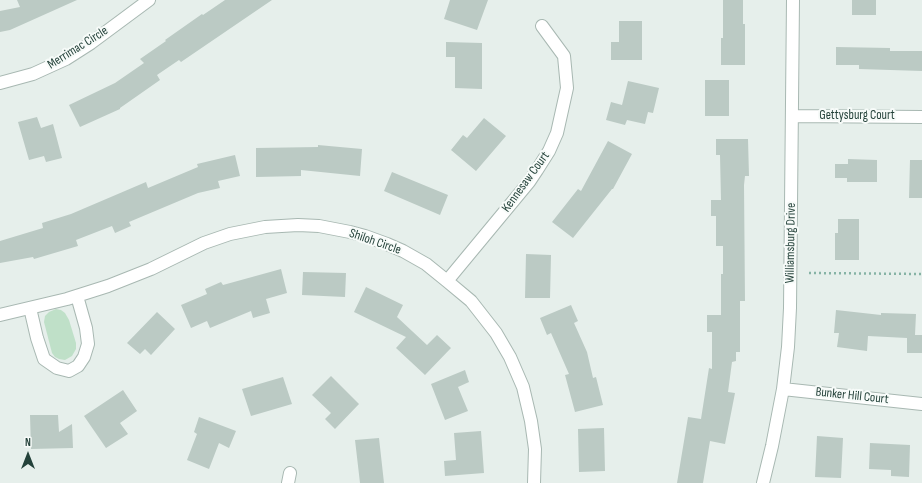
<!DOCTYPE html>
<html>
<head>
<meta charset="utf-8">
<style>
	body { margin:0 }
	#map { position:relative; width:922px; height:483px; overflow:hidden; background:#e6efeb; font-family:"Sofia Sans Condensed",sans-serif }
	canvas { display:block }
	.north { position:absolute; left:8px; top:435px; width:40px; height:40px; -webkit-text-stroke:3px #f7fbf9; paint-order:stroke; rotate:0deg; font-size:11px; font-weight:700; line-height:16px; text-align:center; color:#24423a }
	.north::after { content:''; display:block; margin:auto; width:14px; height:18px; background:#24423a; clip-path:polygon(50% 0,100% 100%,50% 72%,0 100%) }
</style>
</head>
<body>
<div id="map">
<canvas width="922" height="483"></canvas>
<div class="north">N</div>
</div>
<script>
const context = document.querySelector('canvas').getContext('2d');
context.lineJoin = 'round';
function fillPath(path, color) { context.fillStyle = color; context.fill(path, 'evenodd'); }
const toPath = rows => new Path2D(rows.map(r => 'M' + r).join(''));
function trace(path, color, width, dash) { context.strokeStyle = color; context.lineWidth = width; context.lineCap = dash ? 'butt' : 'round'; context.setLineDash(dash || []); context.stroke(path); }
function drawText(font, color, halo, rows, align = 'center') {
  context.font = font + ' "Sofia Sans Condensed",sans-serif'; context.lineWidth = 4; context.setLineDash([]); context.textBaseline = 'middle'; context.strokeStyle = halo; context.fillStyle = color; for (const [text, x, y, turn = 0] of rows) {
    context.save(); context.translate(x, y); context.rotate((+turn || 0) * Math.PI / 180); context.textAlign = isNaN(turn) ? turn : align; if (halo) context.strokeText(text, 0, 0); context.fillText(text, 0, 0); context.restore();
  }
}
fillPath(toPath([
	[56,309,61,310,65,313,69,320,76,343,76,349,72,356,65,360,59,359,55,357,52,353,44,322,45,316,49,312]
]), '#bfe0c8');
fillPath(toPath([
	[17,0,77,0,10,30,0,32,0,11,20,7],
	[225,0,272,0,181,62,179,60,157,75,160,80,120,108,120,109,80,127,69,105,115,83,144,63,140,59,166,41,165,40,202,14,203,15],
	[450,0,488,0,477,30,444,19],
	[723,0,743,0,743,24,745,24,745,65,721,65,721,38,723,38],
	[852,0,876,0,876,15,852,15],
	[619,21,642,21,642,60,611,60,611,42,619,42],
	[446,42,482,43,482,89,455,88,455,57,446,57],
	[836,47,890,48,890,51,922,51,922,71,859,69,859,65,836,65],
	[705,80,729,80,729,116,705,116],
	[628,81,659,88,653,113,648,112,645,124,627,120,625,125,606,120,611,102,622,105],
	[37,117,41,128,53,124,62,158,46,162,44,156,29,160,18,122],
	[484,118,506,136,476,171,451,150,463,135,467,138],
	[716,139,748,139,749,176,745,176,744,185,745,301,740,301,740,352,736,352,736,361,732,362,728,392,735,393,725,444,710,441,703,483,677,483,688,417,701,419,709,368,712,369,712,332,707,332,707,315,721,315,721,274,723,274,723,246,716,246,716,216,711,216,711,200,721,200,720,155,716,155],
	[608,141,632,154,613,189,612,189,573,238,552,222,578,189,581,191],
	[318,145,362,149,360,176,301,170,301,176,256,177,256,148,318,147],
	[235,155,240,176,218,181,220,188,198,193,129,222,131,226,115,233,112,226,76,240,78,246,34,259,33,257,0,263,0,241,43,228,42,223,71,214,146,182,148,188,198,167,197,164],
	[848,159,877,160,877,182,847,182,847,178,835,178,835,164,848,164],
	[910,160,922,160,922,198,909,198],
	[392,172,448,195,440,215,384,191],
	[838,219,859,219,859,260,835,260,835,233,838,233],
	[526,254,551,255,550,298,525,298],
	[281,269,287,293,266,299,270,313,253,318,251,311,210,328,207,321,191,328,181,305,207,294,205,289,221,282,223,285],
	[303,272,346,273,345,297,302,295],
	[366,287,403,305,397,317,427,345,437,335,451,348,425,375,396,348,406,337,354,312],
	[571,305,578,321,574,323,587,352,593,378,596,377,603,405,575,412,565,375,569,374,551,333,547,335,540,318],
	[836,310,881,315,881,313,916,314,915,335,922,335,922,353,907,353,907,338,868,336,867,351,837,347,839,333,834,333],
	[157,312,175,329,151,355,145,349,140,354,127,343],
	[465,370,469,382,458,387,468,411,445,420,431,384],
	[331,376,359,404,335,429,325,419,331,413,312,395],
	[283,377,292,404,251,416,242,389],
	[123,390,137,411,120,423,128,434,106,448,84,416],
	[30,415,58,415,59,432,72,424,73,448,31,449],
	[199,417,236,431,229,448,219,443,209,469,187,460,197,434,194,432],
	[604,428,605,471,579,472,578,429],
	[481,431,484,473,445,476,444,461,456,460,454,433],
	[817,436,843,438,841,478,815,477],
	[379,438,384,483,360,483,355,440],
	[870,443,910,445,909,477,891,476,891,470,869,469]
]), '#bbcac4');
const minor = toPath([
	[0,83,33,74,66,59,91,43,149,0],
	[792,116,922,117],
	[447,281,529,182,537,170,549,151,557,133,567,88,564,56,542,26],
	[30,308,37,338,44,359,57,368,69,371,78,366,84,357,88,344,86,328,77,296],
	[0,315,67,299,108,286,151,269,204,243,230,234,265,227,298,225,319,226,350,232,365,236,387,244,403,251,426,264,447,281,471,301,496,333,510,357,523,387,531,421,535,449,534,483],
	[783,389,922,404],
	[288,483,290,473],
	[763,483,772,446,783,389,788,347,790,308,793,0]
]);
trace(minor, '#a8b8b2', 14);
trace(toPath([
	[809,273,922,274]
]), '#86b3a5', 2.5, [2, 3]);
trace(minor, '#fff', 12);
drawText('13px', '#24423a', '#f7fbf9', [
	["Merrimac Circle",78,48,-32],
	["Gettysburg Court",857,116],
	["Kennesaw Court",526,182,-54],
	["Shiloh Circle",375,242,19],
	["Williamsburg Drive",791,243,-89],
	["Bunker Hill Court",852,396,6]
]);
</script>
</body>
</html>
